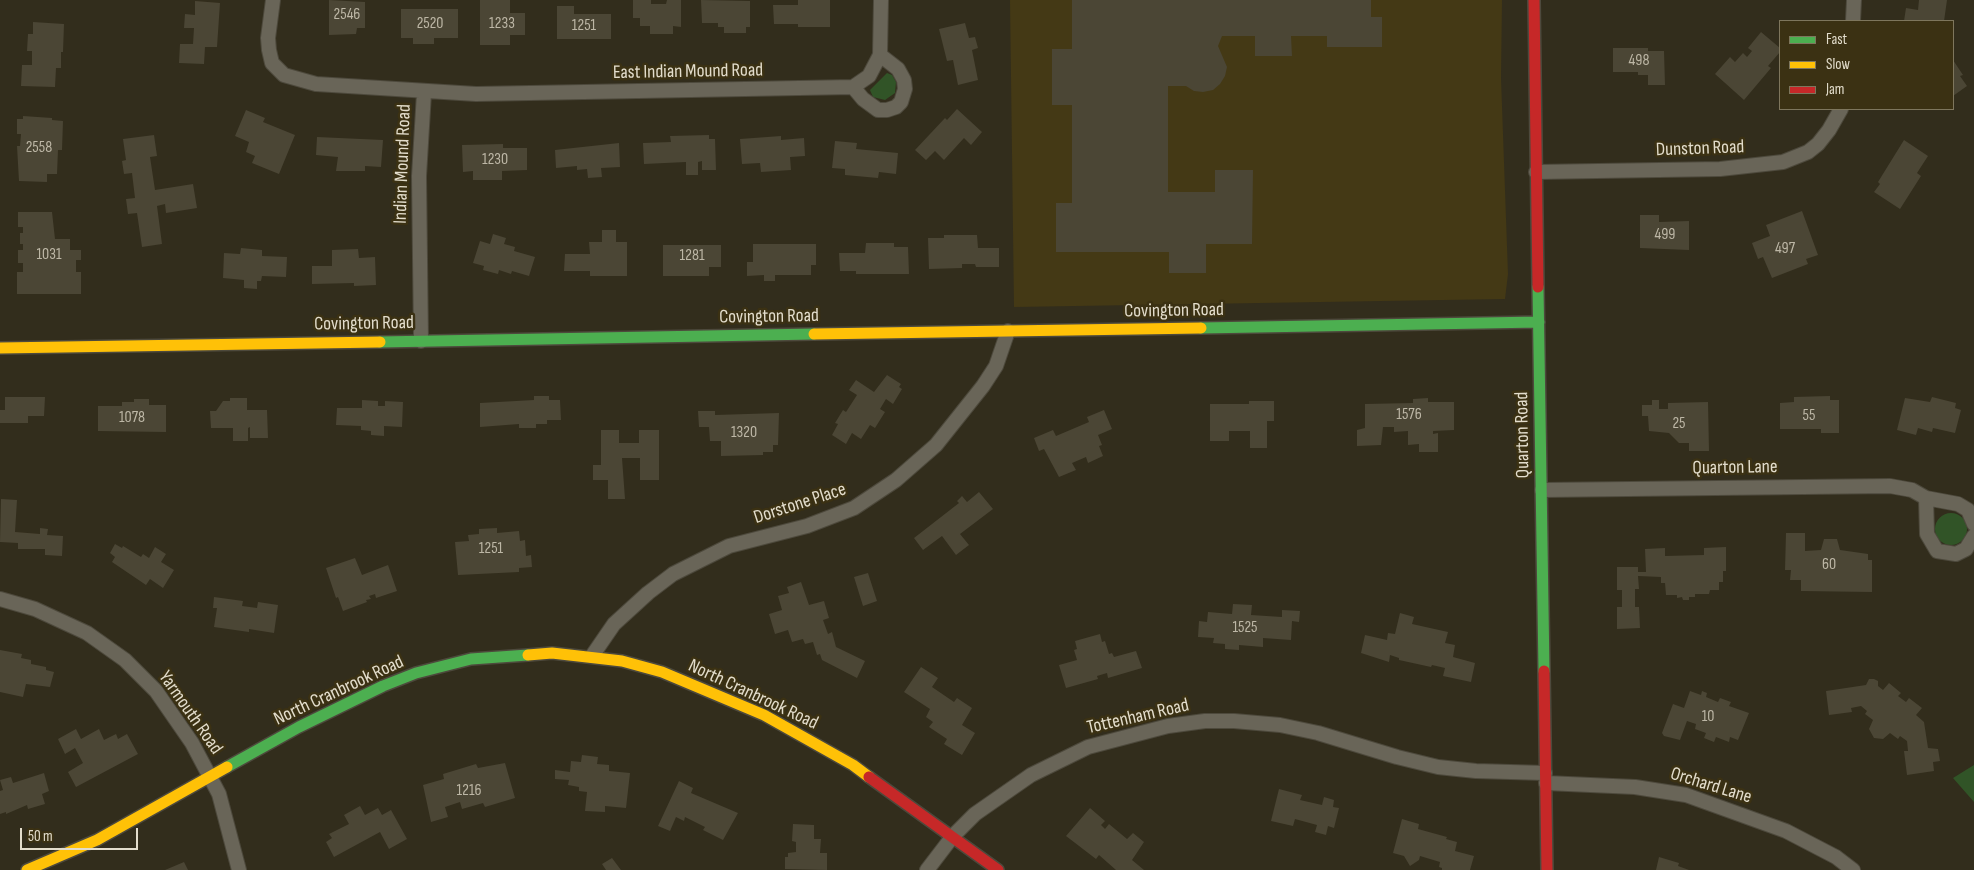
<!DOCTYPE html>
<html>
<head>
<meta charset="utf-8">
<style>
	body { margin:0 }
	#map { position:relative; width:1974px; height:870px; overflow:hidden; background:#322d1c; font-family:"Sofia Sans Condensed",sans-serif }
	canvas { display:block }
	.legend { position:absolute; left:1779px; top:20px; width:175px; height:90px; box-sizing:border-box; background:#3b3113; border:1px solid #7e765d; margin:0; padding:6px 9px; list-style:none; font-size:15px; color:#e3ddcc }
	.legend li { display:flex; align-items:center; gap:10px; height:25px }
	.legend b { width:25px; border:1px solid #7e765d }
	.scale { position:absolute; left:20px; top:828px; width:118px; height:22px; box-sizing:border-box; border:2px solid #e3ddcc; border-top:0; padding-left:6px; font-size:15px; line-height:18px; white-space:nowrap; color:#e3ddcc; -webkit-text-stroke:4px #3b3113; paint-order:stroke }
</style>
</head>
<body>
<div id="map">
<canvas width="1974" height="870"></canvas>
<ul class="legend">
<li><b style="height:6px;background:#4caf50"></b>Fast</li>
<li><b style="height:6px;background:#ffc107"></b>Slow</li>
<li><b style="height:6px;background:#c62828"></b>Jam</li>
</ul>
<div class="scale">50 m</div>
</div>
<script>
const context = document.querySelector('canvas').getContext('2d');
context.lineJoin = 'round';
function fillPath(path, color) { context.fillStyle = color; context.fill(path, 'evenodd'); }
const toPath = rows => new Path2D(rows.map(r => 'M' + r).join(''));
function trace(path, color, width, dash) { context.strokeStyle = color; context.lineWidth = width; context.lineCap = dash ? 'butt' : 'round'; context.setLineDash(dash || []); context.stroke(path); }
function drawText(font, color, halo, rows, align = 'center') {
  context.font = font + ' "Sofia Sans Condensed",sans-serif'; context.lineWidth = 5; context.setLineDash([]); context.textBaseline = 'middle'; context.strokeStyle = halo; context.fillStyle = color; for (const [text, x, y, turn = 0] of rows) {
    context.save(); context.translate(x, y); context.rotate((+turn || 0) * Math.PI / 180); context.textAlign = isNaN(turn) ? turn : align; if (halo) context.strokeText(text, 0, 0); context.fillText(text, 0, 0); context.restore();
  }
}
fillPath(toPath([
	[1010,0,1502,0,1501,78,1508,274,1505,299,1014,307]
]), '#443915');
fillPath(toPath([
	[887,73,892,75,896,82,895,93,885,100,873,97,870,90],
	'1935 529a16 16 0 1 1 32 0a16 16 0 1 1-32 0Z',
	[1974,765,1974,802,1953,778]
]), '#315427');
fillPath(toPath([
	[329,0,365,2,365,28,357,28,356,34,329,35],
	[480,0,510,0,510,13,525,13,525,35,510,35,510,45,480,45],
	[633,0,651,0,651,4,666,4,667,0,681,0,681,27,673,26,673,34,650,34,650,26,640,26,640,18,633,18],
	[701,0,750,1,750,27,746,27,746,33,724,33,724,27,718,27,718,23,702,23],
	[798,0,830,0,830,27,798,27,798,24,774,24,773,5,798,5],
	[1072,0,1371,0,1371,17,1382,17,1382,47,1327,47,1327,36,1291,36,1292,56,1255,56,1255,36,1222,36,1218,46,1227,67,1225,76,1220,84,1213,90,1203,92,1194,91,1186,86,1168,86,1168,192,1215,192,1215,170,1253,170,1252,244,1206,244,1206,273,1169,273,1169,252,1056,252,1056,203,1072,203,1072,105,1052,105,1052,49,1072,49],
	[1919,0,1947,0,1944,21,1904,21,1906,8,1918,10],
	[195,1,220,3,217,47,205,47,204,64,179,63,180,44,193,44,194,28,184,28,185,14,195,15],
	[557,6,574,6,574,14,611,14,611,39,557,39],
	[401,9,458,9,458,38,434,38,434,44,413,44,413,38,401,38],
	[33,22,64,24,63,52,61,52,61,68,56,68,55,87,21,86,22,65,32,65,32,51,27,51,28,34,33,34],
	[965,23,969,38,975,37,978,48,972,50,978,80,958,85,953,60,947,61,939,29],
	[1761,32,1780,48,1780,52,1768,66,1771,68,1744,100,1715,74,1730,57,1735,62,1743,53,1747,57,1752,51,1748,48],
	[1613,48,1648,48,1648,51,1664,51,1665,85,1648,85,1648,75,1638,75,1638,72,1613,72],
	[1953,60,1963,75,1960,76,1967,86,1953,96],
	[957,109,982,132,971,145,964,138,944,160,935,151,926,160,915,150,945,118,947,120],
	[246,110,265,118,263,122,295,135,279,174,252,163,255,156,246,152,249,142,235,136],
	[23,116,52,118,52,120,63,121,62,150,58,150,57,174,47,174,47,182,19,181,17,146,20,146,21,134,17,134,17,119,23,119],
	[154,135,157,156,150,157,155,190,193,184,197,208,166,213,165,204,157,206,162,244,142,247,137,213,128,214,126,199,135,198,132,173,124,174,122,161,126,160,123,139],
	[709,135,709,139,715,139,716,170,702,170,702,161,698,162,698,175,686,175,686,162,644,164,643,143,671,142,670,136],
	[781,136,781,140,804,138,805,156,790,157,791,170,761,172,760,163,742,164,740,139],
	[317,137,383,140,381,167,365,166,365,171,336,171,338,157,316,155],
	[1904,140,1928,156,1917,173,1921,176,1900,209,1874,192,1880,184,1878,182],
	[835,141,857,143,856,149,898,153,896,174,879,172,878,178,845,175,845,169,832,168],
	[619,143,620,167,601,168,602,177,588,178,587,169,577,170,577,166,556,168,555,150],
	[503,144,503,148,527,148,527,170,502,171,502,180,473,180,473,171,463,172,462,145],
	[1802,211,1818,255,1806,259,1808,264,1772,278,1763,257,1758,259,1752,243,1770,236,1766,225],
	[18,212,52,212,55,239,70,239,70,250,81,250,81,260,76,260,76,272,81,272,81,294,17,294,17,272,23,272,23,263,18,263,18,250,23,250,23,244,20,244,20,233,23,233,23,227,18,227],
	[1640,215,1659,215,1659,222,1689,221,1689,250,1640,248],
	[602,230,616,230,616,242,627,242,627,276,590,276,590,271,564,271,565,254,590,254,589,242,602,242],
	[493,234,506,238,504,244,515,247,514,251,535,257,529,276,512,271,511,274,499,270,498,274,483,270,484,266,473,263,480,241,490,244],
	[944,235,977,235,978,248,999,248,999,267,976,267,975,264,962,264,962,268,929,269,928,238,944,238],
	[866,243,894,243,894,247,908,247,909,274,856,274,856,271,840,271,839,253,865,253],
	[753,244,816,244,816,265,811,265,811,275,775,275,775,281,764,281,764,275,747,276,747,262,753,262],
	[663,245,721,245,721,267,709,267,709,276,663,276],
	[241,248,262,250,262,256,287,257,286,277,262,276,261,281,257,281,257,289,244,288,244,280,223,278,224,253,240,254],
	[358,249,359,258,375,257,376,285,354,286,354,283,312,284,312,266,332,266,332,250],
	[887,375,901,384,899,387,902,389,893,404,886,399,880,409,885,412,875,428,870,425,861,439,852,433,846,444,832,435,838,424,835,423,843,410,846,412,857,395,849,390,856,380,874,392],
	[534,396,549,396,549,400,560,400,561,420,547,420,547,424,536,424,536,428,519,428,519,424,480,427,480,403,534,400],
	[1830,396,1830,400,1839,400,1839,433,1821,433,1821,429,1780,429,1780,403,1794,402,1794,397],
	[5,397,45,397,44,416,28,416,28,423,0,423,0,410,5,410],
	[1932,397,1956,403,1955,408,1961,410,1955,433,1933,428,1932,432,1918,428,1916,435,1897,430,1905,398,1930,402],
	[230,398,247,398,247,410,267,410,268,438,250,438,250,427,248,428,248,441,233,441,233,428,211,428,210,411,216,411,223,401,230,401],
	[1428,398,1428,402,1454,402,1454,430,1433,431,1433,434,1438,433,1438,452,1419,452,1419,444,1408,445,1408,431,1394,432,1394,427,1383,427,1381,445,1357,446,1357,430,1365,428,1365,404,1413,403,1413,399],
	[134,399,149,399,149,405,166,405,166,432,98,431,98,406,122,406,122,402,134,402],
	[362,400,378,401,378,406,385,406,385,401,403,402,402,427,384,426,384,436,371,435,371,431,361,430,361,426,336,425,337,408,362,408],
	[1652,400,1659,400,1659,409,1668,409,1668,403,1708,402,1709,451,1689,451,1689,443,1679,443,1669,433,1649,431,1648,416,1642,416,1642,405,1652,405],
	[1249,401,1274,401,1274,421,1267,421,1267,448,1250,448,1250,431,1229,431,1229,441,1210,441,1210,404,1249,404],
	[1104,410,1112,429,1098,435,1102,445,1099,446,1103,456,1088,463,1086,457,1072,463,1076,470,1059,477,1044,449,1039,451,1034,438,1053,430,1056,436,1089,422,1087,417],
	[698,411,715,411,715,415,779,413,778,445,773,445,773,452,763,452,763,455,721,456,721,441,710,441,709,427,699,427],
	[601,430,619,430,619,443,639,443,639,430,659,430,659,480,640,480,640,458,622,458,625,499,608,499,608,480,593,480,593,465,601,465],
	[979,492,993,509,960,534,969,545,956,555,942,536,923,550,914,538,959,503,957,501,962,496,967,502],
	[1,499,17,500,15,532,40,534,40,528,48,529,47,535,63,536,62,556,45,555,45,549,18,549,18,543,0,542],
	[497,528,497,533,519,531,520,541,525,540,526,556,531,555,532,567,519,568,519,572,458,575,455,542,469,541,468,535,479,534,479,529],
	[1786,533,1805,533,1805,551,1821,550,1824,539,1837,539,1840,550,1868,554,1868,560,1872,560,1872,592,1801,591,1801,580,1790,580,1791,570,1785,570],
	[115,544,122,548,123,546,141,557,143,554,149,558,155,547,166,554,161,562,174,570,163,588,150,579,146,585,112,562,115,557,110,553],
	[1726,547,1726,571,1723,571,1723,582,1719,582,1719,590,1710,590,1709,594,1695,594,1695,597,1689,597,1689,600,1683,600,1682,597,1677,598,1677,595,1666,595,1665,583,1661,583,1661,577,1638,576,1639,589,1635,589,1635,607,1639,607,1640,628,1617,629,1617,607,1622,607,1622,590,1617,590,1617,567,1638,567,1638,572,1646,572,1645,549,1665,548,1665,556,1704,555,1704,548],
	[355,558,362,575,388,565,397,591,376,598,375,594,369,596,371,599,366,600,367,602,343,611,338,597,336,598,326,568],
	[868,573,877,601,863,606,854,577],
	[801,582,809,605,824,601,829,618,823,620,828,634,832,632,836,647,865,661,857,678,822,660,820,654,817,655,813,642,805,644,803,639,792,642,788,630,775,634,769,614,782,610,778,596,789,593,787,587],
	[214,597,243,601,242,606,257,608,258,602,278,605,274,633,249,629,249,632,214,627,217,608,213,608],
	[1233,604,1252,605,1251,615,1282,617,1282,610,1300,611,1299,622,1292,621,1291,640,1263,638,1263,647,1239,645,1239,650,1225,649,1225,644,1213,643,1214,638,1198,637,1199,621,1207,622,1208,612,1232,614],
	[1400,613,1414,617,1412,624,1448,632,1445,643,1455,645,1453,657,1475,663,1471,682,1443,676,1445,668,1432,665,1431,667,1399,660,1399,658,1390,655,1389,662,1361,653,1365,635,1387,640,1388,633,1395,634],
	[1100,634,1102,642,1105,641,1109,654,1112,653,1114,657,1136,651,1142,668,1108,678,1107,673,1097,676,1098,679,1066,688,1059,665,1077,660,1074,650,1077,649,1075,641],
	[0,650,22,654,21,658,31,660,31,664,46,667,46,670,54,672,50,687,26,684,23,697,0,692],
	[921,667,938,678,932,687,954,702,957,698,972,708,962,725,975,733,962,755,944,744,947,739,929,727,933,722,926,717,930,709,904,692],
	[1869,679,1874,679,1878,681,1878,686,1883,690,1889,683,1901,693,1898,696,1906,702,1909,698,1922,708,1916,715,1924,722,1928,748,1938,749,1940,761,1933,762,1934,771,1907,775,1904,751,1908,751,1907,741,1900,736,1898,739,1890,733,1883,739,1874,738,1869,729,1873,720,1865,714,1867,711,1861,706,1851,708,1852,712,1829,715,1826,691,1866,685],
	[1690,691,1701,695,1702,691,1707,693,1706,697,1718,702,1720,698,1731,702,1729,706,1749,713,1738,740,1730,737,1729,742,1716,737,1714,742,1704,738,1706,733,1695,729,1696,724,1687,721,1680,740,1664,736,1662,733,1673,704,1684,708],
	[76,729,81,739,99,729,104,740,116,734,118,739,127,734,138,754,76,787,68,772,83,763,75,748,65,754,58,739],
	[582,755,598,757,597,764,609,765,609,771,630,773,626,808,605,806,605,812,585,811,587,792,579,791,579,787,568,785,569,780,555,779,555,770,570,772,571,761,581,762],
	[505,763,515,798,485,807,483,803,462,809,460,802,445,807,448,817,431,822,423,785,444,779,443,774,476,764,478,768],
	[44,773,49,791,42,794,45,804,28,809,27,805,6,814,6,812,0,814,0,791,3,790,0,780,11,777,13,783],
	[679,781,693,788,691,793,738,813,723,840,703,830,705,827,685,817,684,821,676,817,670,831,658,826],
	[1279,789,1302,795,1300,800,1322,805,1324,797,1334,800,1333,807,1339,808,1334,828,1328,826,1326,835,1315,832,1317,825,1295,819,1293,826,1271,821],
	[360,806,365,815,378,808,382,815,391,810,407,839,389,849,380,832,334,857,326,842,332,838,329,834,349,824,344,815],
	[1090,808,1105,821,1101,825,1105,829,1109,824,1127,839,1133,833,1144,842,1132,860,1144,870,1116,870,1099,855,1096,859,1066,836],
	[1402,819,1419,824,1418,829,1447,837,1446,839,1457,842,1455,851,1474,856,1470,870,1442,870,1442,868,1439,867,1440,862,1420,856,1419,860,1410,866,1404,856,1393,853],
	[793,824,814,825,814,839,821,839,820,853,827,853,827,870,785,869,785,857,788,857,788,853,796,852,796,842,792,841],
	[1659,857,1679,863,1678,866,1689,870,1656,870],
	[612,858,621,870,606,870,602,864],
	[184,862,188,870,165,870]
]), '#4b4635');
const street = toPath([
	[273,0,268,38,269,50,272,63,284,75,316,84,476,94,853,87,869,76,880,55,881,0],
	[1853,21,1854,0],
	[853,87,863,99,878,110,887,110,896,107,901,102,905,89,904,80,898,69,880,55],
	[1536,172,1720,169,1783,162,1808,152,1818,144,1829,130,1841,109],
	[421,341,419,176,424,93],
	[1542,490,1890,486,1912,490,1926,498,1958,504,1968,510,1974,524],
	[1926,498,1927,534,1937,551,1956,554,1966,549,1974,536],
	[0,599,35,609,87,633,125,660,156,691,192,743,219,794,239,870],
	[592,656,614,624,648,593,673,574,729,546,807,526,854,508,896,480,936,445,983,386,996,366,1008,331],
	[1546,783,1635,787,1686,795,1786,831,1836,857,1853,870],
	[927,870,953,836,975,814,1031,775,1088,747,1168,726,1205,721,1234,721,1280,725,1318,733,1397,757,1438,767,1476,771,1545,773]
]);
const fast = toPath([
	[1538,287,1544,671],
	[1201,328,1539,322],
	[380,342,814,334],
	[227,767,299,727,383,686,416,673,471,659,528,655]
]);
const slow = toPath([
	[814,334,1201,328],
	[0,348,380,342],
	[528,655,552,653,622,661,662,672,764,715,853,765,869,777],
	[27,870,97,840,227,767]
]);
const jam = toPath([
	[1534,0,1538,287],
	[1544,671,1547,870],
	[869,777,998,870]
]);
trace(street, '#4d493c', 16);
trace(fast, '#4d493c', 14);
trace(slow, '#4d493c', 14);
trace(jam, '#4d493c', 14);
trace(street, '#696558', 14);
trace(fast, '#4caf50', 11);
trace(slow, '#ffc107', 11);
trace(jam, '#c62828', 11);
drawText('16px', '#bdb7a6', null, [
	["2546",347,15],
	["2520",430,24],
	["1233",502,24],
	["1251",584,26],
	["498",1639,61],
	["2558",39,148],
	["1230",495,160],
	["499",1665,235],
	["497",1785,249],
	["1031",49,255],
	["1281",692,256],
	["1576",1409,415],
	["55",1809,416],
	["1078",132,418],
	["25",1679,424],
	["1320",744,433],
	["1251",491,549],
	["60",1829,565],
	["1525",1245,628],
	["10",1708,717],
	["1216",469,791]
]);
drawText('19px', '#e3ddcc', '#3b3113', [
	["East Indian Mound Road",688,72,-1],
	["Dunston Road",1700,149,-2],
	["Indian Mound Road",403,164,-88],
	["Covington Road",1174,311,-1],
	["Covington Road",769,317,-1],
	["Covington Road",364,324,-1],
	["Quarton Road",1523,435,-91],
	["Quarton Lane",1735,468,-1],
	["Dorstone Place",800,504,-18],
	["North Cranbrook Road",339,691,-25],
	["North Cranbrook Road",753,695,25],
	["Yarmouth Road",190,713,55],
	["Tottenham Road",1138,717,-13],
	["Orchard Lane",1711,786,17]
]);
</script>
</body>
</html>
